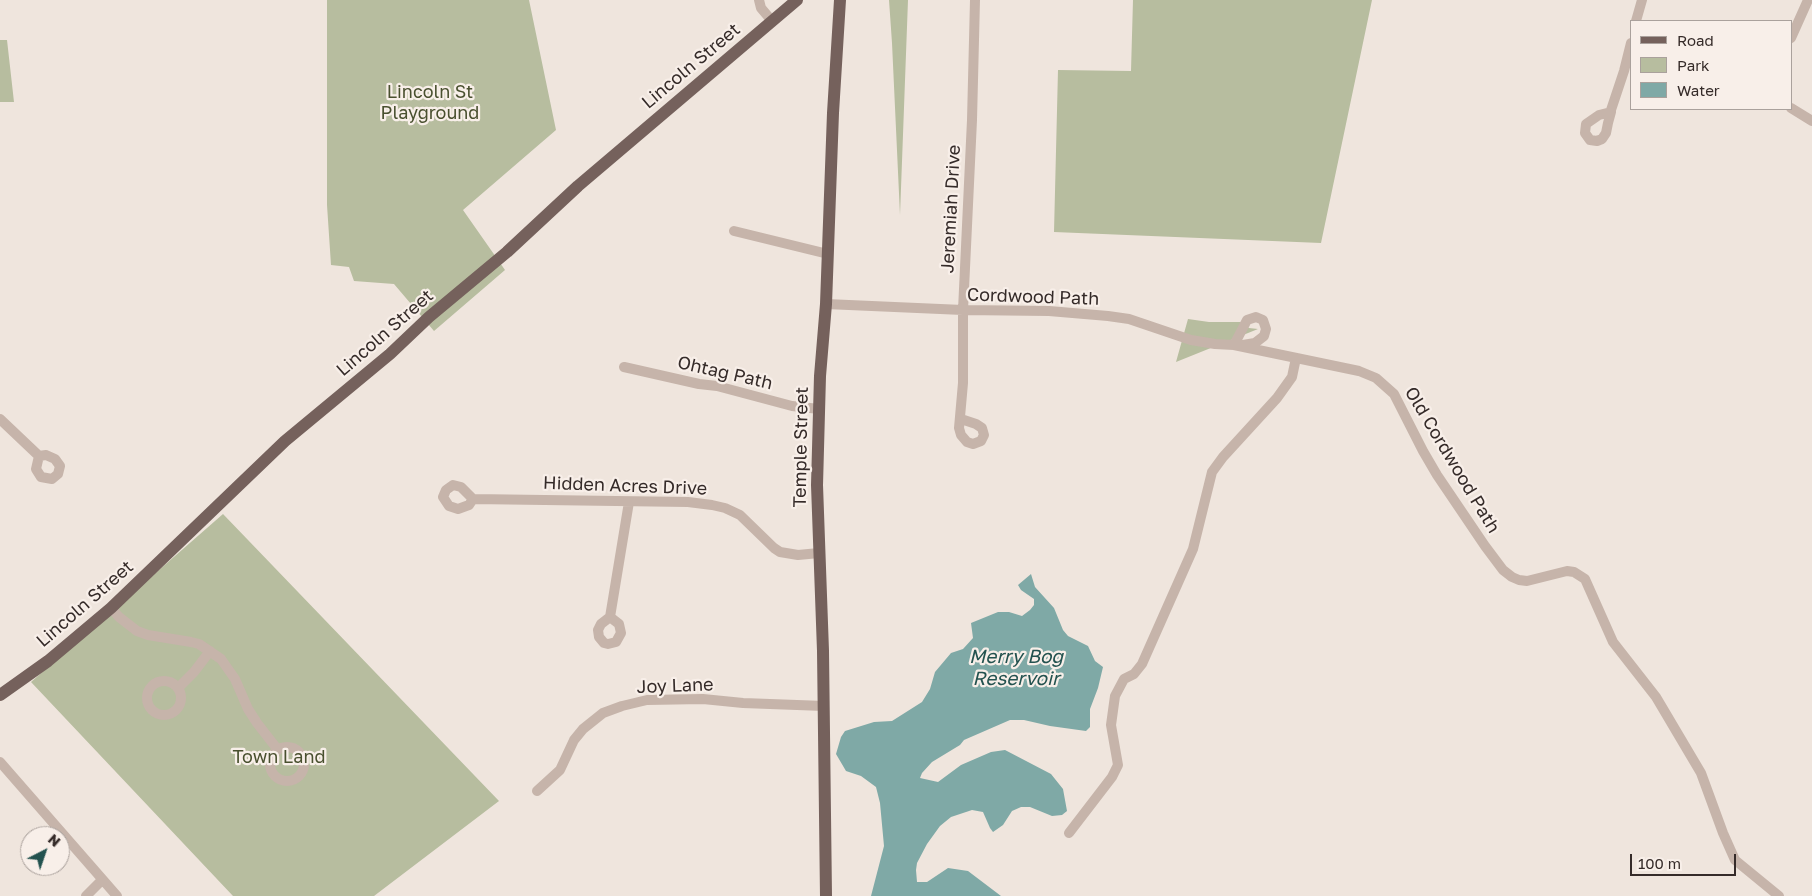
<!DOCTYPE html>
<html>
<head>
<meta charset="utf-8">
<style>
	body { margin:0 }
	#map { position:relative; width:1812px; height:896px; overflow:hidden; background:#efe5dd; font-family:"Golos Text",sans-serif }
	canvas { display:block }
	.legend { position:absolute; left:1630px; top:20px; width:162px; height:90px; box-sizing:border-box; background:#f8efe9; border:1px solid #aaa19c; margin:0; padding:6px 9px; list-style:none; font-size:15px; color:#352b29 }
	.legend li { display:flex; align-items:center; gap:10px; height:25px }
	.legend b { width:25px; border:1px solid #aaa19c }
	.north { position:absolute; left:20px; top:826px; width:50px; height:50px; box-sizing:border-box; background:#f8efe9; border:1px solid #aaa19c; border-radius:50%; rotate:41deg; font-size:14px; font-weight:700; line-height:20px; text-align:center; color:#352b29 }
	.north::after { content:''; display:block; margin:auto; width:18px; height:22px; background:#23524f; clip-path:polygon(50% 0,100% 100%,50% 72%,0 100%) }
	.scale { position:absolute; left:1630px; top:854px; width:106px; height:22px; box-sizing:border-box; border:2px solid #352b29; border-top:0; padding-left:6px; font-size:15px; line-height:18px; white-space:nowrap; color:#352b29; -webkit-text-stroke:4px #f8efe9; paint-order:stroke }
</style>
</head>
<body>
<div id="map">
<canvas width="1812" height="896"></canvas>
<ul class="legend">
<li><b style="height:6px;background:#75615c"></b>Road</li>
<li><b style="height:14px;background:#b7bd9f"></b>Park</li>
<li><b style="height:14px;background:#7fa9a6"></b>Water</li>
</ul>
<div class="north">N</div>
<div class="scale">100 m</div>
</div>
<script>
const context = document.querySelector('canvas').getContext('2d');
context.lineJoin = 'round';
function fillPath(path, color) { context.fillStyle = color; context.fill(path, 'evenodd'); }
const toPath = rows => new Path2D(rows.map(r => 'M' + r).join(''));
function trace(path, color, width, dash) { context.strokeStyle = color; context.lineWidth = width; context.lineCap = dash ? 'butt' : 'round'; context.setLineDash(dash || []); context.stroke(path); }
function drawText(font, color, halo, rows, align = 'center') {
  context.font = font + ' "Golos Text",sans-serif'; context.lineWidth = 4.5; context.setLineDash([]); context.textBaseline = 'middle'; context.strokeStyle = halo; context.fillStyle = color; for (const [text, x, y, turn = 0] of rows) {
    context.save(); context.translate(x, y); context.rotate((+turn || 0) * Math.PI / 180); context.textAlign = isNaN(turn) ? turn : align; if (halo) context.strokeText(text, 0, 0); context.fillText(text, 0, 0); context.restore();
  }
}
fillPath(toPath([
	[327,0,529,0,556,130,463,210,505,270,434,331,394,284,354,281,349,267,331,265,327,205],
	[889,0,908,0,900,215,892,43],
	[1133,0,1372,0,1321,243,1054,232,1058,70,1131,71],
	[0,40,7,40,14,102,0,102],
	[1188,319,1209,322,1240,322,1249,328,1258,329,1176,362],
	[223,514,499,801,374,896,233,896,31,682]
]), '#b7bd9f');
fillPath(toPath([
	[1031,574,1035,587,1054,608,1063,630,1068,636,1088,646,1095,661,1103,667,1098,688,1090,709,1090,727,1086,731,1050,726,1024,720,1010,720,964,740,960,745,932,762,922,773,920,778,938,782,961,765,991,752,1005,750,1051,774,1063,789,1067,811,1062,815,1052,816,1030,807,1021,807,1012,811,1003,825,993,832,990,828,983,812,972,810,951,817,940,826,927,844,917,863,916,870,917,882,927,882,948,868,968,871,1001,896,871,896,884,846,880,803,876,787,861,776,846,771,836,754,841,737,845,731,874,722,892,721,922,702,930,689,935,672,951,653,963,649,973,638,971,623,998,612,1009,612,1022,616,1030,610,1034,605,1034,599,1021,590,1018,585]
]), '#7fa9a6');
trace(toPath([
	[759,0,761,8,772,21],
	[1636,21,1642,0],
	[1791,38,1808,0],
	[1791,108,1812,121],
	[1611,112,1599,115,1586,124,1585,133,1590,140,1597,141,1602,139,1606,133,1608,123,1611,112,1611,110,1624,71,1631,43],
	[734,231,828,254],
	[826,304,963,310,1049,311,1108,316,1129,319,1191,340,1215,344,1234,345,1247,320,1256,317,1263,320,1266,329,1264,336,1255,343,1243,345],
	[1234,345,1359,371,1376,378,1394,394,1423,451,1437,475,1485,546,1503,570,1512,577,1519,580,1527,581,1567,571,1574,572,1585,579,1613,642,1656,697,1701,773,1723,833,1735,860,1779,896],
	[624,367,699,384,717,386,792,406,819,409],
	[0,419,39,456],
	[961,419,976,424,982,428,984,435,981,441,973,444,967,442,961,435,959,428,963,383,963,310,972,120,975,0],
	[46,455,55,459,60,466,58,474,52,479,41,477,36,469,39,456,46,455],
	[473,499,461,487,453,485,446,490,443,497,449,506,458,509,469,505,473,499,688,502,712,505,725,508,740,515,774,548,780,552,798,555,819,553],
	[111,608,119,617,137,631,148,635,191,642,199,644,221,659,235,679,248,709,257,723,278,750],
	[610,617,601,624,598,630,599,637,604,643,608,644,616,642,621,633,619,624,610,617,629,502],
	'147 698a17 17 0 1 1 34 0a17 17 0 1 1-34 0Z',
	[178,688,194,672,210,651],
	'270 764a17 17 0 1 1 34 0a17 17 0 1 1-34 0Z',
	[0,762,117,896],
	[537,791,560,770,574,740,583,729,603,713,622,706,647,700,703,699,743,703,824,706],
	[1069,833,1112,777,1118,765,1111,725,1115,696,1124,679,1134,674,1142,664,1193,549,1212,472,1223,457,1277,398,1292,377,1296,358],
	[86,896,102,880]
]), '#c6b4aa', 10);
trace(toPath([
	[0,695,48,661,111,608,285,441,390,354,429,317,507,252,578,186,797,0],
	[826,896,823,651,817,485,820,376,826,304,833,113,840,0]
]), '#75615c', 12);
drawText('18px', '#352b29', '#f8efe9', [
	["Lincoln Street",691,66,-40],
	["Jeremiah Drive",951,209,-87],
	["Cordwood Path",1033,297,2],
	["Lincoln Street",385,333,-41],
	["Ohtag Path",725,373,13],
	["Temple Street",801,447,-89],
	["Old Cordwood Path",1452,460,59],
	["Hidden Acres Drive",625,486,2],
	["Lincoln Street",85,604,-41],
	["Joy Lane",675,686,-2]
]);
drawText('18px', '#49502f', '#f8efe9', [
	["Lincoln St",430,92],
	["Playground",430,113],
	["Town Land",279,757]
]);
drawText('italic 19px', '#23524f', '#f8efe9', [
	["Merry Bog",1016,657],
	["Reservoir",1016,679]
]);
</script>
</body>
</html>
